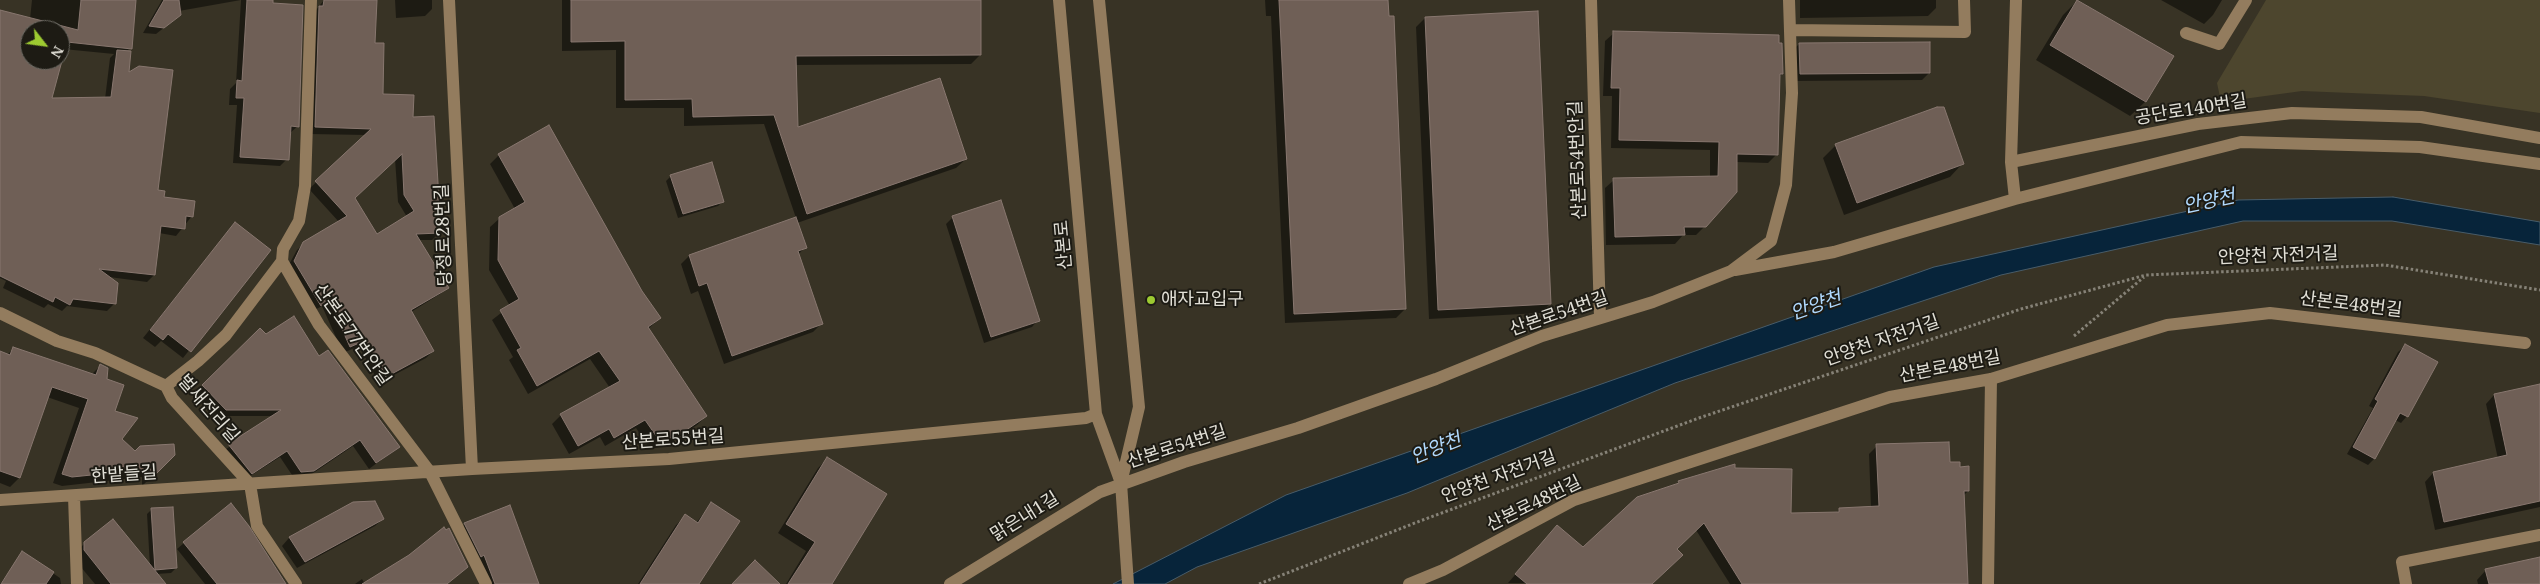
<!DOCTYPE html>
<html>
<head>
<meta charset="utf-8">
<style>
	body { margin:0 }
	#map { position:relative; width:2540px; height:584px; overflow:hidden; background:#383325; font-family:"Noto Serif",serif }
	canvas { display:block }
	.north { position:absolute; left:20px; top:20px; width:50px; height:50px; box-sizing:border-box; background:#1d1b14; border:1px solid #6b6962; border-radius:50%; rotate:120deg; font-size:14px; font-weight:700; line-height:20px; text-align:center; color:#e1dfd6 }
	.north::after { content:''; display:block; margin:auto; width:18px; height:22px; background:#9dca31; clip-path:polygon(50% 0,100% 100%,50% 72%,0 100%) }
</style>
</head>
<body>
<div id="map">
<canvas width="2540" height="584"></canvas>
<div class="north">N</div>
</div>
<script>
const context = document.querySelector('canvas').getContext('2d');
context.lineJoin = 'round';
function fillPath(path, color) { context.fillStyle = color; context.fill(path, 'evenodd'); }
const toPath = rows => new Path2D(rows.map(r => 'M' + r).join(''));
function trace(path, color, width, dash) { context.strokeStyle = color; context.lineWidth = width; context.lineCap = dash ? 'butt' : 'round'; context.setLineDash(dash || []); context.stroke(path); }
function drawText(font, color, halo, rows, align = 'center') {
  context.font = font + ' "Noto Serif","Noto Sans KR",serif'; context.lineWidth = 4; context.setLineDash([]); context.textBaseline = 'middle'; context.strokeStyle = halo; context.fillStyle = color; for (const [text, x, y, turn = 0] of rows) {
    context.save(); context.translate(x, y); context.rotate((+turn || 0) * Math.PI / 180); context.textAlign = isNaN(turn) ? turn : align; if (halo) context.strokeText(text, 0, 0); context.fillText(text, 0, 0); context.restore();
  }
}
fillPath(toPath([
	[2266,0,2540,0,2540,113,2424,96,2302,91,2221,102,2217,83]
]), '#4d462e');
const water = toPath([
	[2393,197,2540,222,2540,245,2392,221,2243,221,2001,275,1675,383,1407,493,1197,567,1165,584,1113,584,1286,495,1934,267,2238,200,2393,197]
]);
fillPath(water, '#07243a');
trace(water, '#485c69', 1);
fillPath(toPath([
	[32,0,135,0,130,48,126,52,128,75,156,191,163,198,192,216,176,236,159,233,154,275,147,282,109,277,115,303,107,311,67,306,62,311,48,304,44,308,3,288,6,281,0,278,0,11,30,19],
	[30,30,60,30,60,60,30,60],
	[63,49,114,54,110,58,105,99,50,99],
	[162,0,263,0,298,126,290,133,287,159,280,166,233,163,237,105,229,105,230,89,236,83,241,0,179,11,180,15,156,34,143,33],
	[324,0,374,44,381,96,412,118,439,233,432,240,418,240,447,288,440,294,411,312,433,351,426,358,379,383,359,346,343,353,322,306,313,311,287,268,297,250,304,243,339,222,309,189,366,135,309,134,313,14],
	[395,159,398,202,407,217,377,236,354,198],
	[395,0,432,0,432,9,425,16,396,18],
	[562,0,980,0,980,55,971,64,795,65,796,128,966,159,956,168,797,223,805,247,798,255,822,323,813,332,724,364,698,291,691,294,681,264,689,256,796,218,764,124,684,126,684,108,616,108,616,50,562,51],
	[1265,0,1387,0,1405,309,1396,318,1285,323,1271,16,1266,16],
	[1800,0,1936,0,1936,8,1928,16,1800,18],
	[2078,0,2172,56,2145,102,2130,116,2036,60,2063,15],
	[2161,0,2222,0,2213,15,2204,24],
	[1425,18,1550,304,1540,313,1429,319,1416,27],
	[1614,33,1782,74,1779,77,1777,154,1768,163,1736,162,1705,226,1696,235,1683,235,1675,244,1606,245,1605,188,1614,180,1710,177,1710,150,1611,148,1612,96,1603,96,1605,41],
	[1799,44,1929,73,1922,80,1793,81,1792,51],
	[1942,107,1962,164,1950,177,1844,215,1823,158,1836,145],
	[499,155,641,292,660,318,648,329,706,416,697,425,665,446,650,449,636,428,605,446,600,437,569,454,552,424,561,415,610,388,590,359,528,394,509,360,513,357,492,320,510,306,489,270,490,227,500,218,515,209,490,164],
	[671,176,723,201,718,206,678,218,666,181],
	[953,217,1038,320,1032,327,984,343,946,224],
	[235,223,269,250,183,358,161,341,155,347,143,338],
	[260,329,266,336,319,358,398,447,369,469,353,446,306,478,294,478,280,457,244,480,222,452,273,416,219,416,196,393],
	[2405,346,2407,416,2401,423,2395,420,2374,459,2368,465,2347,454,2373,408,2369,406,2398,352],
	[14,348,91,375,100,366,120,440,135,453,174,455,142,486,142,477,62,486,53,483,79,408,47,397,19,478,10,487,0,483,0,352,7,355],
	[2540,385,2540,507,2435,530,2425,482,2433,473,2498,459,2486,404,2494,395],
	[1877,446,1949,463,1968,491,1963,496,1966,584,1730,584,1696,530,1676,549,1651,584,1508,583,1557,526,1583,549,1679,482,1734,469,1790,515,1836,513,1840,509,1871,508,1869,454],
	[827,459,830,584,786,584,806,551,778,533,818,468],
	[353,504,383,519,375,526,297,568,282,546,289,538],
	[711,504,697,584,638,584,676,525,685,516,696,523],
	[152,509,176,568,171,573,156,574,164,584,95,584,75,560,75,553,85,543,150,567,147,514],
	[465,524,538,584,485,584,458,531],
	[184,543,285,584,205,584,177,549],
	[23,553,60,578,61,584,0,584],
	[2540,558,2540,584,2478,584,2477,580,2486,570],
	[467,567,447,584,355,584,362,579,365,584]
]), '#0007');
const building = toPath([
	[81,0,136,0,132,49,67,42,52,98,111,97,117,50,131,51,129,72,139,66,173,70,158,190,165,191,164,197,195,201,193,217,186,216,185,229,161,226,155,275,99,269,118,283,116,304,73,299,70,305,55,297,53,302,0,276,0,10,78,30,81,0],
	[30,30,60,30,60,60,30,60,30,30],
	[164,0,179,0,181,15,164,28,149,26,164,0],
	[247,0,273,0,273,3,303,5,299,127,291,126,289,160,240,157,244,98,236,98,237,80,242,81,247,0],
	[324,0,377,0,375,43,384,43,383,94,414,95,413,117,434,116,441,233,416,234,449,288,411,310,434,351,386,377,366,340,350,347,329,300,321,306,294,261,303,242,347,216,315,181,371,129,315,127,319,6,323,6,324,0],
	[402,154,404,195,414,211,377,234,355,198,402,154],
	[571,0,981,0,981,55,796,56,798,127,940,78,967,159,807,214,774,115,693,117,692,99,625,100,625,41,571,42,571,0],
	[1279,0,1388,0,1389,16,1394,16,1406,309,1294,314,1279,0],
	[2077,0,2174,56,2146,102,2050,45,2077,0],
	[1538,11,1551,304,1438,310,1425,17,1538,11],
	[1613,31,1779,35,1779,43,1782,43,1783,74,1780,74,1778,155,1737,154,1737,192,1706,227,1684,227,1685,235,1615,237,1613,178,1718,176,1719,142,1619,140,1620,88,1611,88,1613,31],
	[1930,42,1930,73,1800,74,1799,43,1930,42],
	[1937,107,1944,107,1964,164,1857,203,1835,144,1937,107],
	[549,125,642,291,661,318,648,327,707,416,676,437,659,440,645,420,614,438,609,429,578,446,560,414,620,381,599,351,537,386,517,350,521,348,500,310,519,299,498,260,499,217,525,202,498,154,549,125],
	[712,162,724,202,683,214,670,175,712,162],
	[1001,200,1040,321,991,337,952,216,1001,200],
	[796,217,807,248,798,251,823,324,732,356,707,283,699,286,689,255,796,217],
	[235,222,271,250,191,352,168,334,163,340,150,330,235,222],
	[294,316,319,356,328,350,400,447,376,463,360,440,314,471,301,472,287,451,252,474,228,444,281,410,226,410,202,385,260,328,266,334,294,316],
	[2405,344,2438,362,2408,417,2400,413,2375,459,2353,447,2378,401,2375,399,2405,344],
	[13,347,96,375,100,364,108,368,107,379,124,385,115,411,138,418,122,439,135,451,140,446,174,444,175,455,151,479,150,469,72,477,62,474,88,399,52,387,20,478,0,471,0,351,10,355,13,347],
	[2540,384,2540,501,2444,522,2433,472,2507,455,2494,394,2540,384],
	[1949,442,1950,462,1960,462,1960,467,1969,466,1969,491,1964,491,1968,584,1742,584,1704,523,1677,549,1683,555,1652,584,1527,584,1515,574,1557,525,1583,547,1637,497,1679,483,1678,481,1735,464,1735,468,1792,469,1791,513,1839,512,1839,508,1879,506,1876,444,1949,442],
	[827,457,887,494,832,584,788,584,815,542,786,524,827,457],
	[375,501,384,519,305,562,289,537,353,502,375,501],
	[711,502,740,521,699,584,640,584,685,514,698,523,711,502],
	[231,503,249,526,286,584,217,584,183,542,231,503],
	[510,505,539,584,495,584,484,555,481,557,464,523,510,505],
	[173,507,177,568,155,570,151,508,173,507],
	[113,519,145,558,166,584,111,584,84,550,84,542,113,519],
	[444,527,446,530,449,528,468,567,447,584,362,584,409,555,444,527],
	[22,551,54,572,46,584,1,584,22,551],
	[2540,557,2540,584,2489,584,2485,569,2540,557],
	[755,560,780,584,732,584,755,560]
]);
fillPath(building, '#6f5f56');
trace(building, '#88776f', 1);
trace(toPath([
	[2074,336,2144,277],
	[1259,584,1420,521,1699,418,2021,309,2146,275,2385,265,2540,290]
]), '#868277', 3, [2.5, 2.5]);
trace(toPath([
	[311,0,305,186,299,221,283,249,282,261,319,325,430,472,486,584],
	[449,0,472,469],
	[1059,0,1096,414,1121,483,1128,584],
	[1099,0,1139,407,1121,483],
	[1591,0,1600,318],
	[2016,0,2011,162,2198,124,2292,113,2421,117,2540,138],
	[1790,30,1965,32,1964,0],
	[2186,33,2219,44,2246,0],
	[2011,162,2015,199],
	[1735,270,1834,252,2015,199,2241,142,2420,147,2540,164],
	[0,313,57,341,95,353,166,386,172,398,250,484,257,526,296,584],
	[166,386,198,361,226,335,282,261],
	[74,496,77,584],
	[0,500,472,469,669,459,1086,418,1096,414],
	[950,584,1100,492,1184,462,1298,428,1436,379,1542,336,1653,302,1731,271,1771,241,1786,185,1792,93,1789,0],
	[1409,584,1443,570,1574,500,1890,397,1991,379,2167,325,2270,313,2525,343],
	[1988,584,1991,379],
	[2406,584,2402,562,2540,535]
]), '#937c5e', 12);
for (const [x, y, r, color] of [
	[1151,300,5,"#9dca31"]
]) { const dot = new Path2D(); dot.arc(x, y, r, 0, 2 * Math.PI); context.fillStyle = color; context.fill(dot); trace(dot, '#1d1b14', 2); }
drawText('18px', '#e1dfd6', '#1d1b14', [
	["공단로140번길",2191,110,-9],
	["산본로54번안길",1578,160,-92],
	["당정로28번길",444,235,-92],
	["산본로",1064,245,-95],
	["안양천 자전거길",2278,256,-2],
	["산본로48번길",2351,305,7],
	["산본로54번길",1559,314,-19],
	["산본로77번안길",352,335,55],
	["안양천 자전거길",1882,341,-19],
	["산본로48번길",1950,367,-11],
	["벌새전리길",208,409,49],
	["산본로55번길",673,440,-4],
	["산본로54번길",1177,447,-18],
	["한밭들길",124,475,-4],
	["안양천 자전거길",1499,477,-20],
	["산본로48번길",1534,504,-26],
	["맑은내1길",1025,517,-32]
]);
drawText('18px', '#e1dfd6', '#1d1b14', [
	["애자교입구",1161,300]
], 'left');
drawText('italic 19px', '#b1daff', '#1d1b14', [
	["안양천",2209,202,-12],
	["안양천",1816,306,-19],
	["안양천",1436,449,-22]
]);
</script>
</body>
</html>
